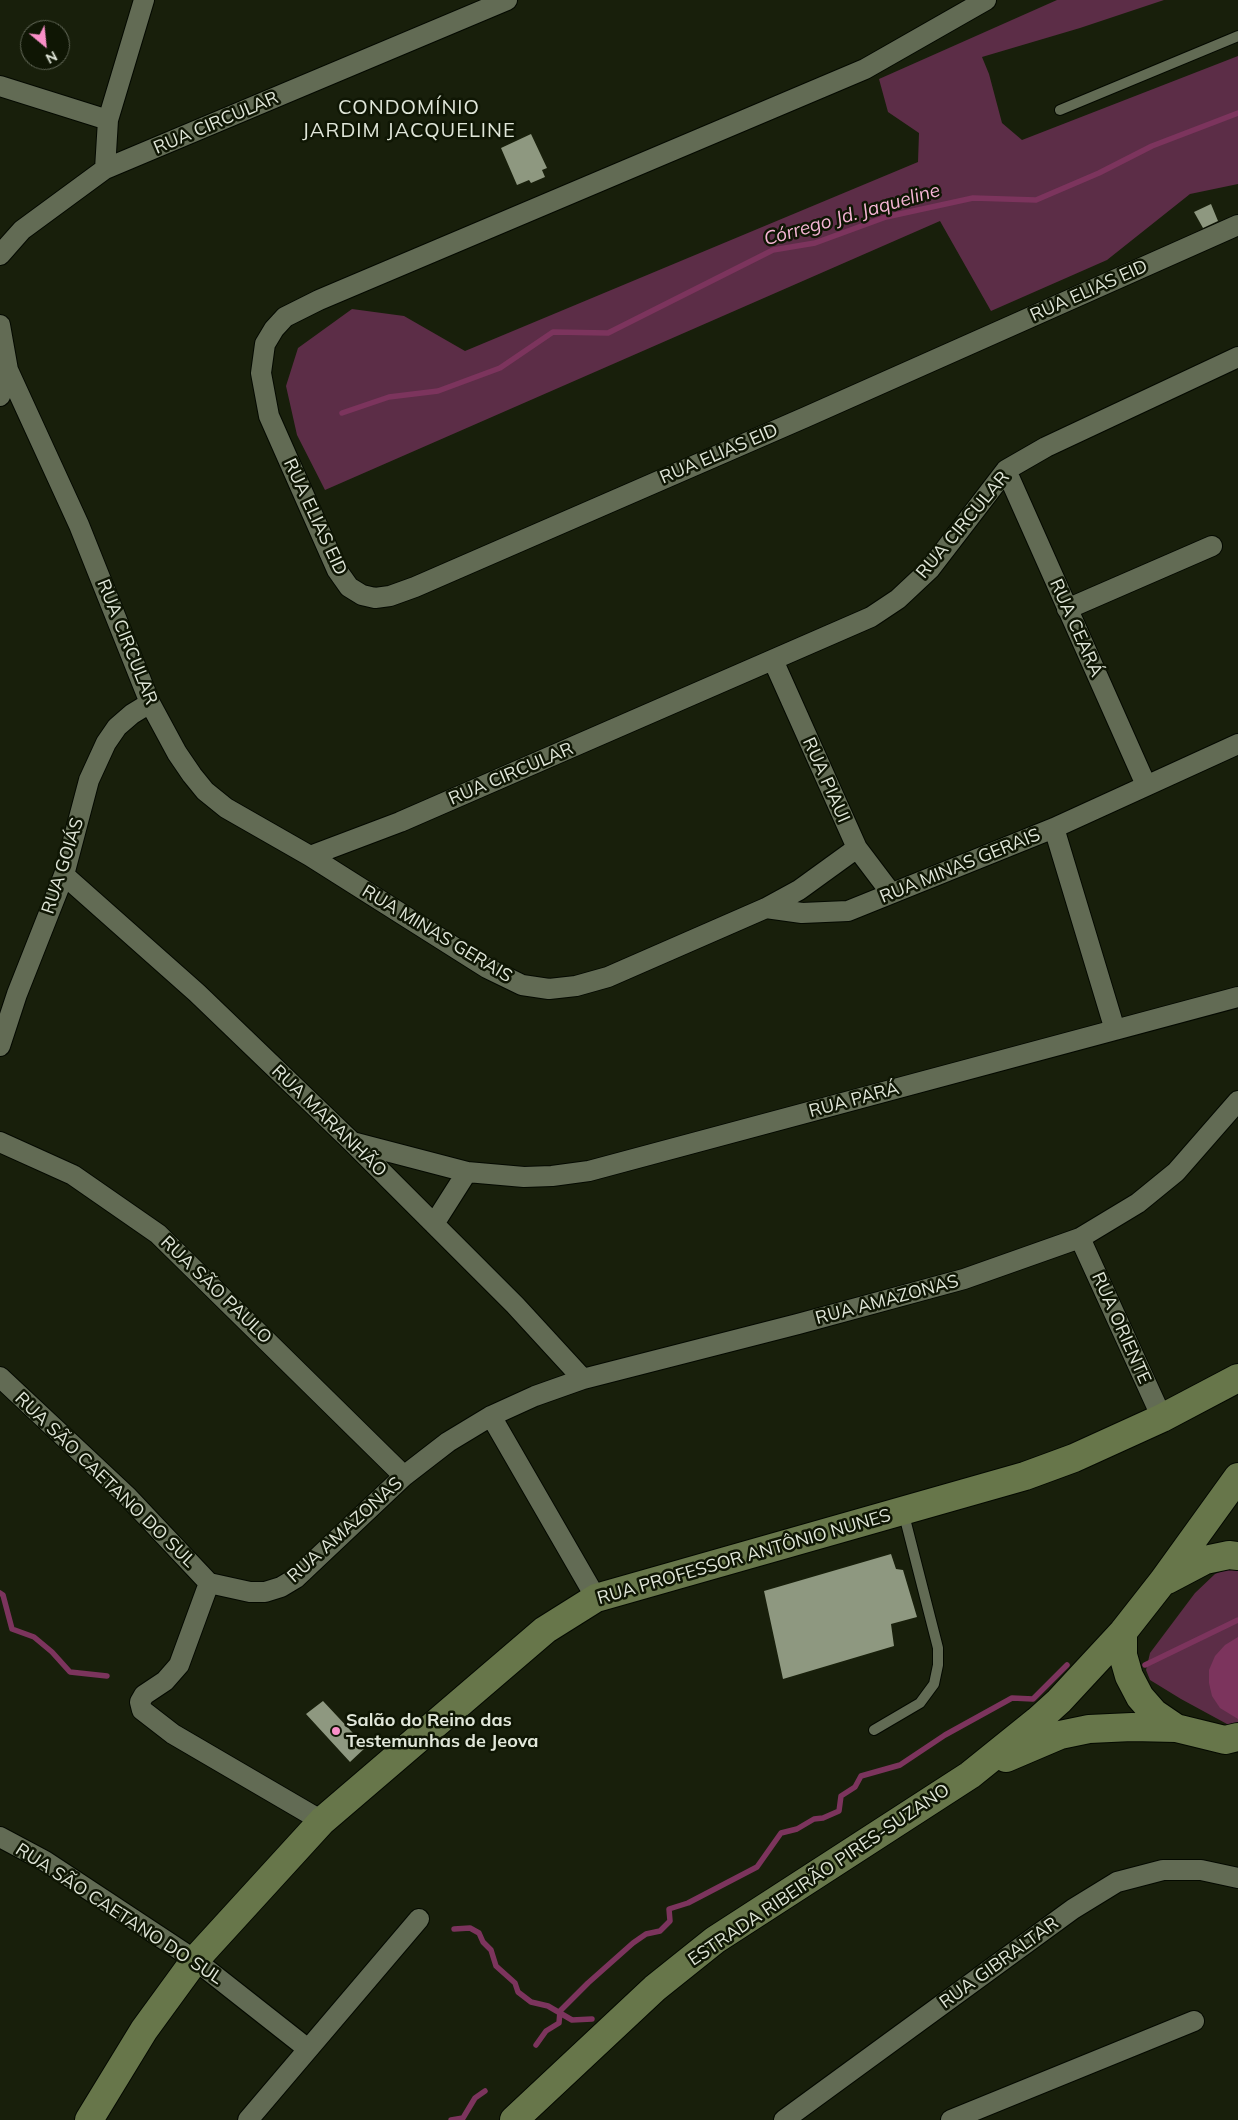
<!DOCTYPE html>
<html>
<head>
<meta charset="utf-8">
<style>
	body { margin:0 }
	#map { position:relative; width:1238px; height:2120px; overflow:hidden; background:#181f0b; font-family:Mulish,sans-serif }
	canvas { display:block }
	.north { position:absolute; left:20px; top:20px; width:50px; height:50px; box-sizing:border-box; background:#0f1604; border:1px solid #636959; border-radius:50%; rotate:152deg; font-size:14px; font-weight:700; line-height:20px; text-align:center; color:#e0e6d9 }
	.north::after { content:''; display:block; margin:auto; width:18px; height:22px; background:#f98fc8; clip-path:polygon(50% 0,100% 100%,50% 72%,0 100%) }
</style>
</head>
<body>
<div id="map">
<canvas width="1238" height="2120"></canvas>
<div class="north">N</div>
</div>
<script>
const context = document.querySelector('canvas').getContext('2d');
context.lineJoin = 'round';
function fillPath(path, color) { context.fillStyle = color; context.fill(path, 'evenodd'); }
const toPath = rows => new Path2D(rows.map(r => 'M' + r).join(''));
function trace(path, color, width, dash) { context.strokeStyle = color; context.lineWidth = width; context.lineCap = dash ? 'butt' : 'round'; context.setLineDash(dash || []); context.stroke(path); }
function drawText(font, color, halo, rows, align = 'center') {
  context.font = font + ' Mulish,sans-serif'; context.lineWidth = 5; context.setLineDash([]); context.textBaseline = 'middle'; context.strokeStyle = halo; context.fillStyle = color; for (const [text, x, y, turn = 0] of rows) {
    context.save(); context.translate(x, y); context.rotate((+turn || 0) * Math.PI / 180); context.textAlign = isNaN(turn) ? turn : align; if (halo) context.strokeText(text, 0, 0); context.fillText(text, 0, 0); context.restore();
  }
}
fillPath(toPath([
	[1057,0,1164,0,1080,28,982,57,989,74,1002,123,1022,140,1238,56,1238,184,1190,194,1107,260,991,311,940,221,325,490,297,435,286,386,298,348,352,309,404,316,465,351,918,162,919,133,888,112,879,79],
	[1235,1566,1238,1566,1238,1730,1181,1699,1150,1680,1146,1670,1150,1653,1195,1593,1215,1574]
]), '#5c2d47');
fillPath(toPath([
	[1238,1637,1238,1719,1220,1708,1212,1696,1209,1683,1209,1670,1215,1656,1225,1645]
]), '#7c345d');
trace(toPath([
	[342,413,389,397,438,391,500,368,553,332,608,333,773,250,815,243,886,217,973,198,1036,200,1099,173,1152,146,1238,113],
	[0,1593,3,1595,12,1629,34,1637,52,1652,70,1672,107,1676],
	[1145,1665,1238,1620],
	[454,1929,470,1928,479,1933,483,1942,491,1950,496,1966,515,1983,518,1992,531,2002,548,2006,572,2020,592,2019],
	[536,2045,546,2031,559,2023,560,2011,588,1983,633,1943,646,1934,660,1931,670,1921,669,1909,688,1903,757,1867,781,1833,797,1829,814,1819,823,1818,839,1811,841,1796,855,1787,861,1776,900,1765,945,1735,1012,1698,1033,1699,1067,1665],
	[451,2120,463,2118,475,2098,485,2091]
]), '#7c345d', 5.5);
fillPath(toPath([
	[531,134,547,168,542,170,545,177,531,183,529,180,517,185,501,148],
	[1211,204,1218,221,1203,228,1194,212],
	[891,1554,896,1569,903,1570,917,1617,891,1624,894,1646,783,1679,764,1591],
	[323,1701,366,1747,350,1762,306,1714]
]), '#8e9880');
const lane = toPath([
	[1060,110,1238,36],
	[874,1730,920,1703,934,1684,938,1665,938,1648,903,1511]
]);
const street = toPath([
	[986,0,865,69,319,300,285,317,274,329,265,344,261,373,269,416,337,570,349,587,362,595,375,598,390,596,415,587,806,417,1238,225],
	[0,86,108,120],
	[105,169,108,120,144,0],
	[0,255,22,230,105,169,507,0],
	[0,325,8,370,79,525,150,703,177,753,192,775,205,791,226,808,310,856,487,968,522,985,549,989,576,986,608,977,766,908,802,913,848,911,1054,828,1238,744],
	[0,396,8,370],
	[1006,470,1146,785],
	[1067,609,1212,546],
	[773,660,857,848,891,893],
	[1054,828,1115,1030],
	[310,856,400,822,871,617,898,599,930,569,1006,470,1046,447,1238,357],
	[64,875,197,993,352,1142,515,1305,583,1379],
	[766,908,799,890,857,848],
	[0,1046,17,994,64,875,89,780,106,743,117,727,132,714,150,703],
	[0,1142,73,1175,158,1234,404,1476],
	[352,1142,467,1172,524,1177,552,1176,589,1171,1238,997],
	[434,1224,467,1172],
	[1080,1238,1162,1418],
	[0,1377,128,1497,209,1583],
	[491,1416,596,1598],
	[209,1583,250,1592,265,1592,281,1587,296,1578,404,1476,448,1442,491,1416,535,1396,583,1379,798,1324,964,1279,1080,1238,1138,1203,1176,1172,1238,1101],
	[209,1583,179,1665,165,1681,144,1695,140,1702,142,1710,173,1734,322,1821],
	[0,1837,45,1861,195,1960,308,2049],
	[248,2120,419,1919],
	[784,2120,1073,1909,1117,1882,1163,1870,1201,1870,1238,1878],
	[951,2120,1194,2021]
]);
const secondary = toPath([
	[1167,1580,1205,1560,1229,1555,1238,1556],
	[1123,1632,1123,1655,1129,1676,1140,1697,1154,1713,1176,1728,1225,1740,1238,1737],
	[1006,1758,1060,1735,1089,1729,1132,1727,1176,1728],
	[89,2120,144,2030,195,1960,322,1821,545,1630,596,1598,1025,1476,1074,1458,1162,1418,1238,1378],
	[514,2120,655,1988,715,1940,970,1775,1037,1721,1059,1701,1123,1632,1163,1581,1238,1477]
]);
trace(lane, '#040900', 12);
trace(street, '#040900', 22);
trace(secondary, '#040900', 30);
trace(lane, '#626b54', 10);
trace(street, '#626b54', 20);
trace(secondary, '#67764a', 28);
for (const [x, y, r, color] of [
	[336,1731,5,"#f98fc8"]
]) { const dot = new Path2D(); dot.arc(x, y, r, 0, 2 * Math.PI); context.fillStyle = color; context.fill(dot); trace(dot, '#0f1604', 2); }
drawText('18px', '#e0e6d9', '#0f1604', [
	["RUA CIRCULAR",216,123,-23],
	["RUA ELIAS EID",1089,291,-24],
	["RUA ELIAS EID",719,454,-23],
	["RUA ELIAS EID",315,517,65],
	["RUA CIRCULAR",963,525,-50],
	["RUA CEARÁ",1076,628,66],
	["RUA CIRCULAR",127,642,68],
	["RUA CIRCULAR",511,774,-23],
	["RUA PIAUI",826,780,66],
	["RUA GOIÁS",63,866,-72],
	["RUA MINAS GERAIS",960,866,-22],
	["RUA MINAS GERAIS",437,934,31],
	["RUA PARÁ",854,1100,-15],
	["RUA MARANHÃO",329,1121,44],
	["RUA SÃO PAULO",216,1290,44],
	["RUA AMAZONAS",887,1300,-15],
	["RUA ORIENTE",1121,1328,66],
	["RUA SÃO CAETANO DO SUL",105,1480,44],
	["RUA AMAZONAS",345,1530,-42],
	["RUA PROFESSOR ANTÔNIO NUNES",744,1557,-16],
	["ESTRADA RIBEIRÃO PIRES-SUZANO",819,1875,-34],
	["RUA SÃO CAETANO DO SUL",119,1914,33],
	["RUA GIBRALTAR",999,1963,-36]
]);
drawText('bold 18px', '#e0e6d9', '#0f1604', [
	["Salão do Reino das",346,1721],
	["Testemunhas de Jeova",346,1742]
], 'left');
drawText('italic 19px', '#f5b5d5', '#0f1604', [
	["Córrego Jd. Jaqueline",852,215,-16]
]);
context.letterSpacing = '1px';
drawText('20px', '#e0e6d9', '#0f1604', [
	["CONDOMÍNIO",409,108],
	["JARDIM JACQUELINE",409,131]
]);
context.letterSpacing = '0px';
</script>
</body>
</html>
